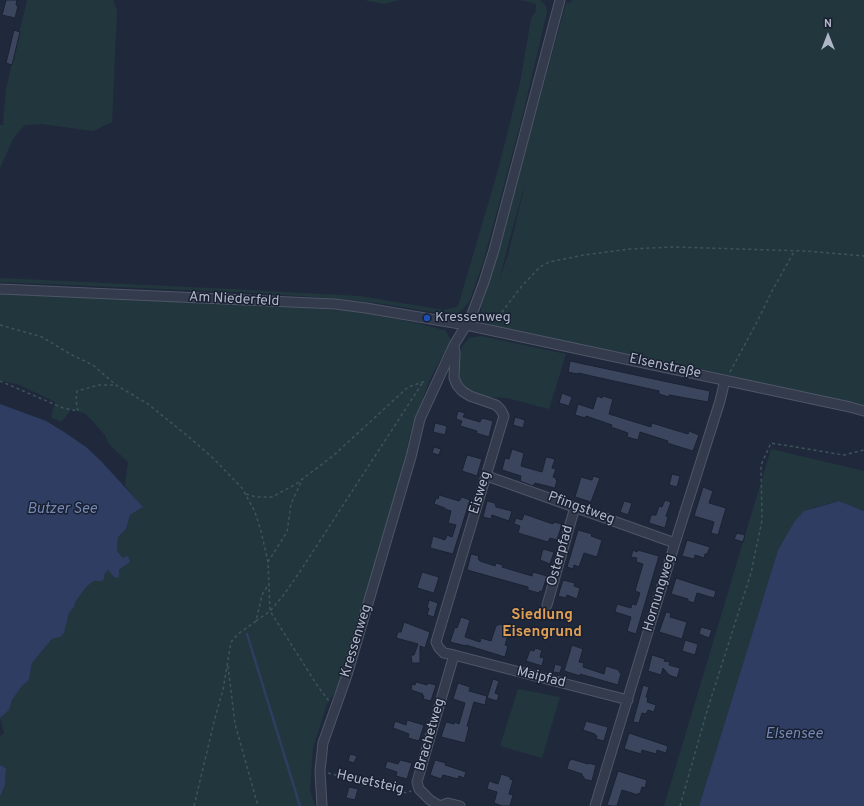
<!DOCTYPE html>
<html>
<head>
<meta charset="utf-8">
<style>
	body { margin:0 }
	#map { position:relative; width:864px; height:806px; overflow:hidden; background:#20293c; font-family:Overpass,sans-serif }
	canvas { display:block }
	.north { position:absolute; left:808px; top:16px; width:40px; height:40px; -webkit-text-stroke:3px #192031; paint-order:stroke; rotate:0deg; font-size:11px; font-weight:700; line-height:16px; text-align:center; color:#aeb6c8 }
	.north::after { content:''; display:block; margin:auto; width:14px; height:18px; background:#aeb6c8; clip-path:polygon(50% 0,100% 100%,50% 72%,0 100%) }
</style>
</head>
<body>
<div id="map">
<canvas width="864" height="806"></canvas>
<div class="north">N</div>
</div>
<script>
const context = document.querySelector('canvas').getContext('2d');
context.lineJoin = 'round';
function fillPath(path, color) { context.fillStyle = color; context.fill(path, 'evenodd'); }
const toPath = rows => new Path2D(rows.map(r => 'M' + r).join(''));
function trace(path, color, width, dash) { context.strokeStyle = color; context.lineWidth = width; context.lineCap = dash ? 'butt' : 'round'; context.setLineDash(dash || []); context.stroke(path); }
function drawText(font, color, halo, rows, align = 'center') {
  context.font = font + ' Overpass,sans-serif'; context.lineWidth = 3; context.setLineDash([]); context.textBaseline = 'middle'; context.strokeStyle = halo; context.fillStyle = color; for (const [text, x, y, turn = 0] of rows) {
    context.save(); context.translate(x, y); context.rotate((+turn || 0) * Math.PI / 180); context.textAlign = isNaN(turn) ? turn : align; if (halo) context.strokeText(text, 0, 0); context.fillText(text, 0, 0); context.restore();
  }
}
fillPath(toPath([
	[27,0,113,0,117,11,112,122,93,131,42,124,25,125,18,132,13,139,0,168,0,125,3,125,6,89],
	[364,0,399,0,384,4],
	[518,0,540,0,546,6,547,12,523,114,483,263,469,302,462,310,456,314,451,315,384,304,342,299,255,293,0,282,0,278,230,289,360,296,443,310,457,307,459,303,498,170,520,83,531,19,536,11,536,6,535,3],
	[573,0,864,0,864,406,672,363,500,328,487,323,481,312,481,306,491,277,566,3,569,3],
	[527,176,508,255,500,278,508,245],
	[0,294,307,308,358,312,407,321,445,330,451,340,430,379,409,437,404,470,340,684,327,704,313,748,310,790,315,806,0,806,0,797,5,785,6,768,0,765,0,736,4,733,0,718,9,710,12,700,22,686,29,680,32,663,52,639,60,637,64,633,69,613,74,607,76,601,86,587,94,581,104,579,105,573,108,570,115,578,119,574,119,570,130,562,123,558,117,551,118,537,126,529,130,515,142,507,125,486,128,462,109,444,105,435,86,414,72,409,61,422,51,417,55,402,20,385,0,380],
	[481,336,566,354,549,409,507,398,487,397,471,393,463,387,459,379,457,370,458,357,463,345,469,338],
	[771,449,864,471,864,511,839,501,812,508,794,522,778,550,699,806,664,806],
	[518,689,560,697,542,758,500,746]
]), '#22373d');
fillPath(toPath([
	[0,404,46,421,64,432,86,447,100,460,143,507,130,515,126,529,118,537,117,551,123,558,128,556,130,562,119,570,119,577,115,578,108,570,105,573,104,579,102,581,94,581,86,587,76,601,74,607,69,613,64,633,60,637,52,639,32,663,29,680,22,686,12,700,9,710,0,718],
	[839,501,864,511,864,806,699,806,778,550,794,522,804,511],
	[0,765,6,768,5,785,0,797]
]), '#2e3d61');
trace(toPath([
	[247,634,300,806]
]), '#2e3d61', 2.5);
const building = toPath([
	[6,0,17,0,16,5,18,6,15,18,2,15,6,0],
	[14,30,20,32,12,65,6,63,14,30],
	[570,361,710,391,708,402,669,395,669,397,659,394,659,391,578,373,577,374,568,372,570,361],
	[562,393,572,397,569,406,559,403,562,393],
	[597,396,602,398,603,396,613,399,609,414,651,427,652,423,688,434,689,431,699,435,693,451,667,443,668,441,640,432,638,440,627,437,628,433,611,427,612,425,586,416,585,418,575,415,578,404,593,409,597,396],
	[458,411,465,413,463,417,480,422,482,418,493,421,489,437,476,433,477,431,460,426,462,421,456,419,458,411],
	[515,417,525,420,523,428,513,425,515,417],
	[435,423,447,426,445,435,433,432,435,423],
	[434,447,441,449,439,455,432,453,434,447],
	[512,449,524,453,521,466,542,472,546,457,555,459,552,468,556,469,553,477,556,478,556,480,557,480,555,488,535,483,533,486,520,481,521,476,502,470,505,458,509,459,512,449],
	[467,455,482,459,477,476,462,471,467,455],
	[672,474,680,476,677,487,669,485,672,474],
	[593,476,600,478,591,502,575,497,581,477,592,480,593,476],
	[703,487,713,491,709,503,726,508,718,535,711,533,714,522,694,516,703,487],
	[439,495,459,501,462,497,470,500,453,554,430,548,433,536,445,540,447,535,452,537,456,525,448,523,451,511,445,509,445,508,434,504,436,498,438,499,439,495],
	[665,500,671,502,666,516,668,517,665,528,649,523,651,515,656,515,659,506,662,507,665,500],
	[487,501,495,503,496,507,512,511,509,521,492,515,491,519,483,517,487,501],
	[624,501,632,503,628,515,620,512,624,501],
	[524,514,553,524,554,522,562,524,557,540,550,538,548,542,518,533,520,526,514,524,516,518,522,520,524,514],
	[578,530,592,534,591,536,602,540,597,557,584,553,579,567,574,565,573,569,567,567,578,530],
	[737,533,745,535,743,542,734,539,737,533],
	[687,540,710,547,707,554,705,554,704,558,695,555,694,559,682,556,687,540],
	[543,549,554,552,550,564,540,560,543,549],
	[633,550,637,552,638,550,659,556,636,634,627,631,631,617,615,612,617,604,631,608,632,604,636,605,640,593,635,591,643,564,636,562,637,558,631,557,633,550],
	[471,554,479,556,478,559,480,561,495,566,496,563,503,565,502,567,532,576,533,572,547,576,542,592,540,591,539,593,528,590,528,587,467,570,471,554],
	[422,572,439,577,434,593,417,588,422,572],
	[676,578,716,591,714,598,697,593,694,603,688,601,688,599,671,594,676,578],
	[563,580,575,583,574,586,580,588,577,599,567,595,566,598,558,596,563,580],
	[429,600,438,603,434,617,427,615,429,608,427,608,429,600],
	[666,612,671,613,670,617,687,622,682,639,659,632,666,612],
	[461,617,470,620,465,637,480,642,481,638,491,641,496,626,500,624,509,628,508,629,510,629,505,645,508,646,505,657,466,645,466,646,450,642,455,627,457,628,461,617],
	[404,622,430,632,425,648,420,646,420,663,412,663,411,655,414,655,418,644,396,638,398,632,401,632,404,622],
	[701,627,712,630,709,638,699,634,701,627],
	[685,640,698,644,695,655,682,651,685,640],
	[572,645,583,649,579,662,584,663,583,667,604,674,606,666,619,670,619,672,621,673,618,685,580,674,580,676,564,671,572,645],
	[535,648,542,650,540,657,544,658,542,666,526,661,530,650,534,651,535,648],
	[652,655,665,659,664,661,670,662,669,665,680,668,677,678,669,675,663,668,661,675,648,671,652,655],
	[555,664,562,666,560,673,553,672,555,664],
	[493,679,499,681,495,693,499,695,497,701,487,698,493,679],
	[416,682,427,685,428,683,436,685,431,701,423,699,424,696,422,695,423,694,411,690,412,684,415,685,416,682],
	[458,683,470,687,469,691,487,696,485,705,474,702,467,726,469,727,465,743,441,737,446,722,454,724,455,722,459,724,465,703,453,699,458,683],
	[643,685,649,687,646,697,648,697,647,702,656,705,654,712,648,710,646,714,642,713,639,723,633,722,643,685],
	[407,720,424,725,419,741,408,738,409,734,393,728,395,721,406,725,407,720],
	[586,721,608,727,604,741,596,739,597,736,595,735,595,734,583,730,586,721],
	[629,733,668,746,666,753,657,750,656,754,642,750,641,754,624,749,629,733],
	[350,754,357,756,354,763,348,761,350,754],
	[571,759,588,764,588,763,596,765,592,781,584,779,584,777,582,776,582,774,567,769,569,761,570,761,571,759],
	[400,760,412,763,407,779,396,776,397,772,385,768,387,761,398,764,400,760],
	[435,760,446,763,445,765,466,772,464,778,459,776,458,779,443,775,441,779,430,775,435,760],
	[618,771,647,780,645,788,642,787,640,794,638,793,638,795,622,790,617,806,611,806,607,805,618,771],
	[501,774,510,777,510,779,513,780,509,794,513,795,510,806,502,806,494,803,497,792,487,789,489,781,498,784,501,774],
	[349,787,358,789,355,800,346,798,349,787]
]);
fillPath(building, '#3b455d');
trace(building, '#1b2233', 1);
const minor = toPath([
	[0,289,335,304,366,308,466,325,850,407,864,411],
	[454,346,455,353,454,378,457,385,462,391,470,396,496,405,501,410,504,416,436,642,439,648,444,653,454,655,628,700],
	[487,476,675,543],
	[547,605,575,507],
	[322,806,320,771,323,743,347,675,411,457,420,419,454,345,471,317,484,282,494,250,560,0],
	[440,806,430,800,419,789,417,782,454,655],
	[440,806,448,803,460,806],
	[595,806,675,543,720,401,725,380]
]);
trace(minor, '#4e5667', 11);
trace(toPath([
	[486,319,497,317,502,312,521,287,540,267,549,262,584,255,630,249,674,247,805,251,864,256],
	[0,325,42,337,70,354,93,365,116,385,148,404,190,438,213,458,242,488,255,512,261,531,268,562,270,611,319,688,329,701],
	[730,372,758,320,772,291,795,250],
	[0,381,63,408,78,411,76,400,77,391,99,385,115,385],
	[246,494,256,497,272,497,296,484,334,455,408,387,423,382,427,382],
	[268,562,287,532,291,504,301,482],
	[256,621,270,611,283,596,301,570,423,382],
	[228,666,235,724,258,806],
	[328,773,407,793,411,791],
	[194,806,215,718,223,690,231,642,238,634,256,621,262,595,268,585],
	[680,806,707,711,751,573,762,520,761,465,771,443,844,455,864,450]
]), '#3f545a', 1.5, [3, 3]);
trace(minor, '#343b4c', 9);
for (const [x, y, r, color] of [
	[427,318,4,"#1a4fb4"]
]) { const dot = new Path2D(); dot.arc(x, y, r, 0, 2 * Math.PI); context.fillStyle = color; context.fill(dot); trace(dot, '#192031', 1.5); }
drawText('14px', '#aeb6c8', '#192031', [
	["Am Niederfeld",234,300,3],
	["Elsenstraße",665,367,12],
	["Eisweg",481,493,-73],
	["Pfingstweg",581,509,20],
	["Osterpfad",561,556,-74],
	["Hornungweg",660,593,-73],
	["Kressenweg",357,641,-73],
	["Maipfad",541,678,14],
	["Brachetweg",431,735,-74],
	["Heuetsteig",370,783,13]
]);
drawText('14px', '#aeb6c8', '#192031', [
	["Kressenweg",435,318]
], 'left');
drawText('italic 15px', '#7487b3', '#192031', [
	["Butzer See",62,510],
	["Elsensee",794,735]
]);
drawText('bold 15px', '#de9f54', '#192031', [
	["Siedlung",542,616],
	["Eisengrund",542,633]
]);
</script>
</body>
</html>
